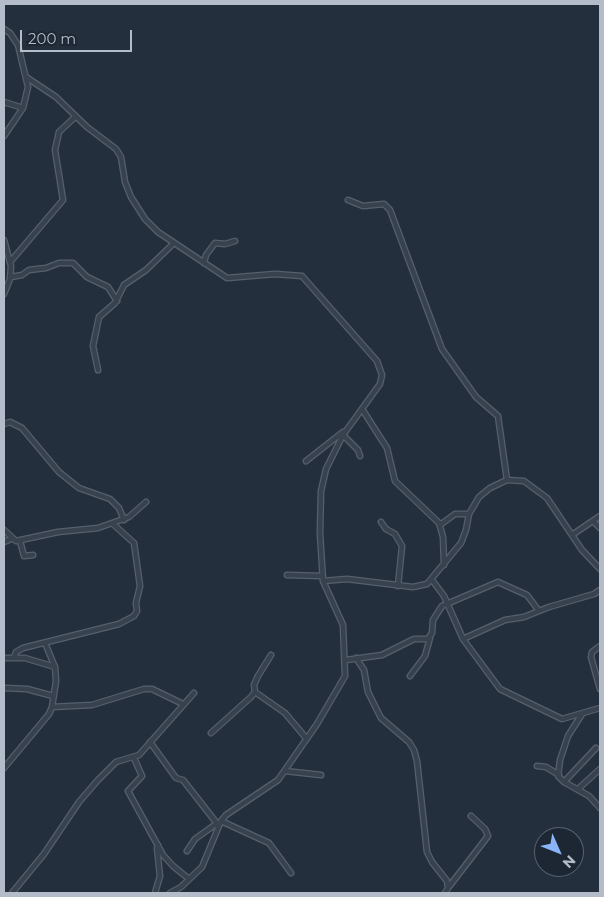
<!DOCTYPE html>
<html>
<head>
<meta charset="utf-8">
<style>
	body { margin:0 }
	#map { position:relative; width:604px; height:897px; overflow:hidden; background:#242f3e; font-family:Montserrat,sans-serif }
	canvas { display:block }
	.frame { position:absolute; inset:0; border:5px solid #b4bcc9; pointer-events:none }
	.north { position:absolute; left:534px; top:827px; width:50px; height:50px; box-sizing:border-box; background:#1d2633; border:1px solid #59626f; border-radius:50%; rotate:134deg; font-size:14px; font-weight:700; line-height:20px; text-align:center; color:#b4bcc9 }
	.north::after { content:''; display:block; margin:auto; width:18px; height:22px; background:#8ab4f8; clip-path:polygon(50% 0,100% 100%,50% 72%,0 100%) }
	.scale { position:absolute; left:20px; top:30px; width:112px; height:22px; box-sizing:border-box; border:2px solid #b4bcc9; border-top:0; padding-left:6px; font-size:15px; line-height:18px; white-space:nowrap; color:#b4bcc9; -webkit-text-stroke:4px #1d2633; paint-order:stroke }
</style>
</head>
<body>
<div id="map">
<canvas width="604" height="897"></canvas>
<div class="frame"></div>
<div class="north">N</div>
<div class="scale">200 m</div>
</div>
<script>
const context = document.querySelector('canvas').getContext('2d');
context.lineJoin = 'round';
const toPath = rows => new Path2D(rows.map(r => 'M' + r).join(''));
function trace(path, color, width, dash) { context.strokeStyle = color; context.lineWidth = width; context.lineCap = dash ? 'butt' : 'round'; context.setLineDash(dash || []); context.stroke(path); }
const street = toPath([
	[4,29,10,33,18,45,28,87,23,108,4,136],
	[26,77,56,97,87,127,116,149,121,157,125,182,131,197,145,219,158,232,227,278,275,274,302,276,377,361,382,375,380,384,343,435,326,469,321,491,320,533,323,581,343,625,345,676,317,724,278,780,226,815,221,821,202,867,181,887,170,893],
	[4,102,23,108],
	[348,200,363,206,384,204,390,210,442,349,476,397,498,416,507,480],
	[4,240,11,266,10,279,4,294],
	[11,261,63,200,55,150,59,132,75,117],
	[204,263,206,255,215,243,225,244,235,241],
	[11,277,22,275,29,270,46,268,59,263,73,263,87,277,108,287,117,301],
	[98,370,93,346,99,317,115,303,124,285,146,270,174,243],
	[362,409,387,448,395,481,439,523,443,537,444,565],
	[4,424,10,422,22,428,59,472,79,488,110,499,119,508,124,520],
	[343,435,358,450,360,456],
	[306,461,343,432],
	[593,521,600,528],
	[381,522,386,529,395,534,402,546,398,586],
	[440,525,455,514,469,514],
	[4,530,16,541,58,532,98,528,129,517,146,502],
	[572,535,600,516],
	[20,541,24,556,33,555],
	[4,542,11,539],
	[287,575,323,576],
	[432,580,444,596,463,639,500,689,562,719,600,708],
	[323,581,347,579,413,587,427,584,461,543,466,530,469,514,479,497,490,488,507,480,524,481,547,498,582,550,600,569],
	[463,639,505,620,524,617,549,607,594,594,600,590],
	[600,646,592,652,591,657,600,689],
	[4,658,25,658,55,667],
	[14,658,16,652,23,648,119,624,134,616,137,611,136,603,140,586,134,543,113,524],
	[356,658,364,670,368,692,381,718,409,742,414,750,417,761,427,852,432,862,447,881,448,888,445,893],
	[346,660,382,655,414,639,428,639,432,633,433,620,442,606,498,582,527,595,539,611],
	[410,676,425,656,430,638],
	[4,688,27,689,53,696],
	[255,692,285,713,306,738],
	[52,707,92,705,144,689,152,689,183,704],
	[582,714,568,736,560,760,558,776,564,782,589,796,600,808],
	[211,733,251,697,255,692,254,685,258,676,271,655],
	[150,742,176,778,183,780,219,826],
	[134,758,142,776,128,791,163,855,173,866,189,879],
	[537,766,546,767,559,775],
	[4,768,49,714,52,707,56,681,55,667,45,643],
	[285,771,321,775],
	[564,782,596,748],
	[578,789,600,769],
	[221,821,269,843,291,873],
	[187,851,195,839,216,824],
	[448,888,488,836,485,829,471,816],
	[12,893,44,854,79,802,98,780,116,762,139,755,194,693],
	[155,893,160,876,157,848,158,845]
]);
trace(street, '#565f6c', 7);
trace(street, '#38414e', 4.5);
</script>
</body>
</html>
